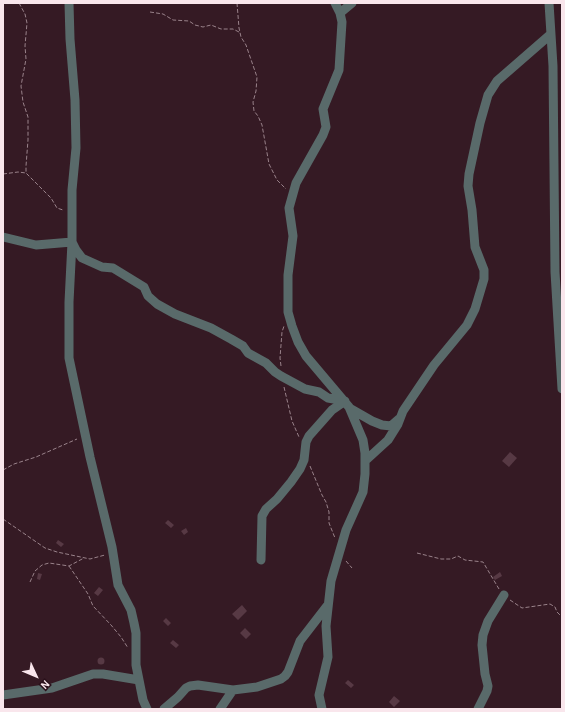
<!DOCTYPE html>
<html>
<head>
<meta charset="utf-8">
<style>
	body { margin:0 }
	#map { position:relative; width:565px; height:712px; overflow:hidden; background:#351a24; font-family:"Alegreya Sans",sans-serif }
	canvas { display:block }
	.frame { position:absolute; inset:0; border:4px solid #f9e6ec; pointer-events:none }
	.north { position:absolute; left:16px; top:656px; width:40px; height:40px; -webkit-text-stroke:3px #2a101b; paint-order:stroke; rotate:134deg; font-size:11px; font-weight:700; line-height:16px; text-align:center; color:#f9e6ec }
	.north::after { content:''; display:block; margin:auto; width:14px; height:18px; background:#f9e6ec; clip-path:polygon(50% 0,100% 100%,50% 72%,0 100%) }
</style>
</head>
<body>
<div id="map">
<canvas width="565" height="712"></canvas>
<div class="frame"></div>
<div class="north">N</div>
</div>
<script>
const context = document.querySelector('canvas').getContext('2d');
context.lineJoin = 'round';
function fillPath(path, color) { context.fillStyle = color; context.fill(path, 'evenodd'); }
const toPath = rows => new Path2D(rows.map(r => 'M' + r).join(''));
function trace(path, color, width, dash) { context.strokeStyle = color; context.lineWidth = width; context.lineCap = dash ? 'butt' : 'round'; context.setLineDash(dash || []); context.stroke(path); }
fillPath(toPath([
	[510,452,517,458,509,467,502,461],
	[168,520,174,525,171,528,165,523],
	[186,528,188,532,184,535,181,531],
	[58,540,64,544,61,547,56,543],
	[500,572,502,576,495,580,493,577],
	[38,573,42,574,40,580,37,579],
	[99,587,103,590,98,596,94,593],
	[242,605,247,611,238,620,232,614],
	[166,618,171,623,168,626,163,621],
	[245,628,251,634,246,639,240,633],
	[173,640,179,645,176,648,170,643],
	'97.5 661a3.5 3.5 0 1 1 7 0a3.5 3.5 0 1 1-7 0Z',
	[348,680,354,685,351,688,345,683],
	[394,696,400,701,394,707,389,702]
]), '#573944');
trace(toPath([
	[19,3,25,14,27,23,25,46,26,59,21,86,23,102,28,117,28,140,26,166,26,173,51,198,57,208,63,210],
	[237,3,239,28,241,37,246,45,257,77,256,91,253,102,254,111,258,116,262,125,269,164,277,180,286,189],
	[150,12,163,14,173,20,189,21,195,25,203,27,211,25,221,29,233,29,239,32],
	[3,174,18,172,26,173],
	[281,366,280,358,282,332,284,326],
	[284,387,292,421,299,437],
	[310,466,322,495,326,502,329,512,329,523,335,538],
	[3,470,14,464,36,457,77,439],
	[3,519,45,548,57,552,90,559,105,555],
	[417,553,441,559,451,559,458,556,465,560,483,562,499,589],
	[346,561,352,568],
	[69,566,88,594,93,606,111,625,121,637,128,648],
	[30,582,35,571,42,565,49,563,69,566,84,558],
	[510,600,522,608,550,604,555,607,557,612,562,617]
]), '#9a838b', 1, [4, 2]);
trace(toPath([
	[69,3,70,39,75,100,76,148,72,190,72,242,69,302,69,358,90,457,112,547,118,585,131,610,134,623,136,633,136,665,143,700,147,709],
	[549,3,553,66,555,272,562,389],
	[340,13,352,3],
	[3,237,36,245,72,242,76,250,82,258,102,267,113,268,144,287,148,296,157,304,175,314,211,328,231,339,243,346,248,353,266,363,275,372,281,376,305,389,319,392,328,398,345,401,332,410,309,436,306,442,304,460,300,469,291,482,277,499,266,509,262,516,261,560],
	[351,409,372,421,382,425,391,426,399,419],
	[365,461,388,440,398,424,403,411,434,365,467,325,475,309,484,279,484,270,475,247,472,210,468,186,469,174,480,123,488,95,497,81,551,34],
	[3,695,52,688,93,674,103,674,139,680],
	[164,709,178,697,186,688,190,686,198,685,233,690,257,687,281,679,285,676,288,672,300,641,327,606],
	[220,709,233,690],
	[322,709,319,695,328,657,326,626,331,581,346,530,363,492,365,474,365,453,363,440,349,407,306,356,298,342,292,326,288,312,288,275,293,236,289,208,296,183,323,135,326,127,323,109,339,70,342,22,340,13,335,3],
	[478,709,487,691,488,686,485,674,482,645,483,635,488,621,504,595]
]), '#596a6a', 9);
</script>
</body>
</html>
